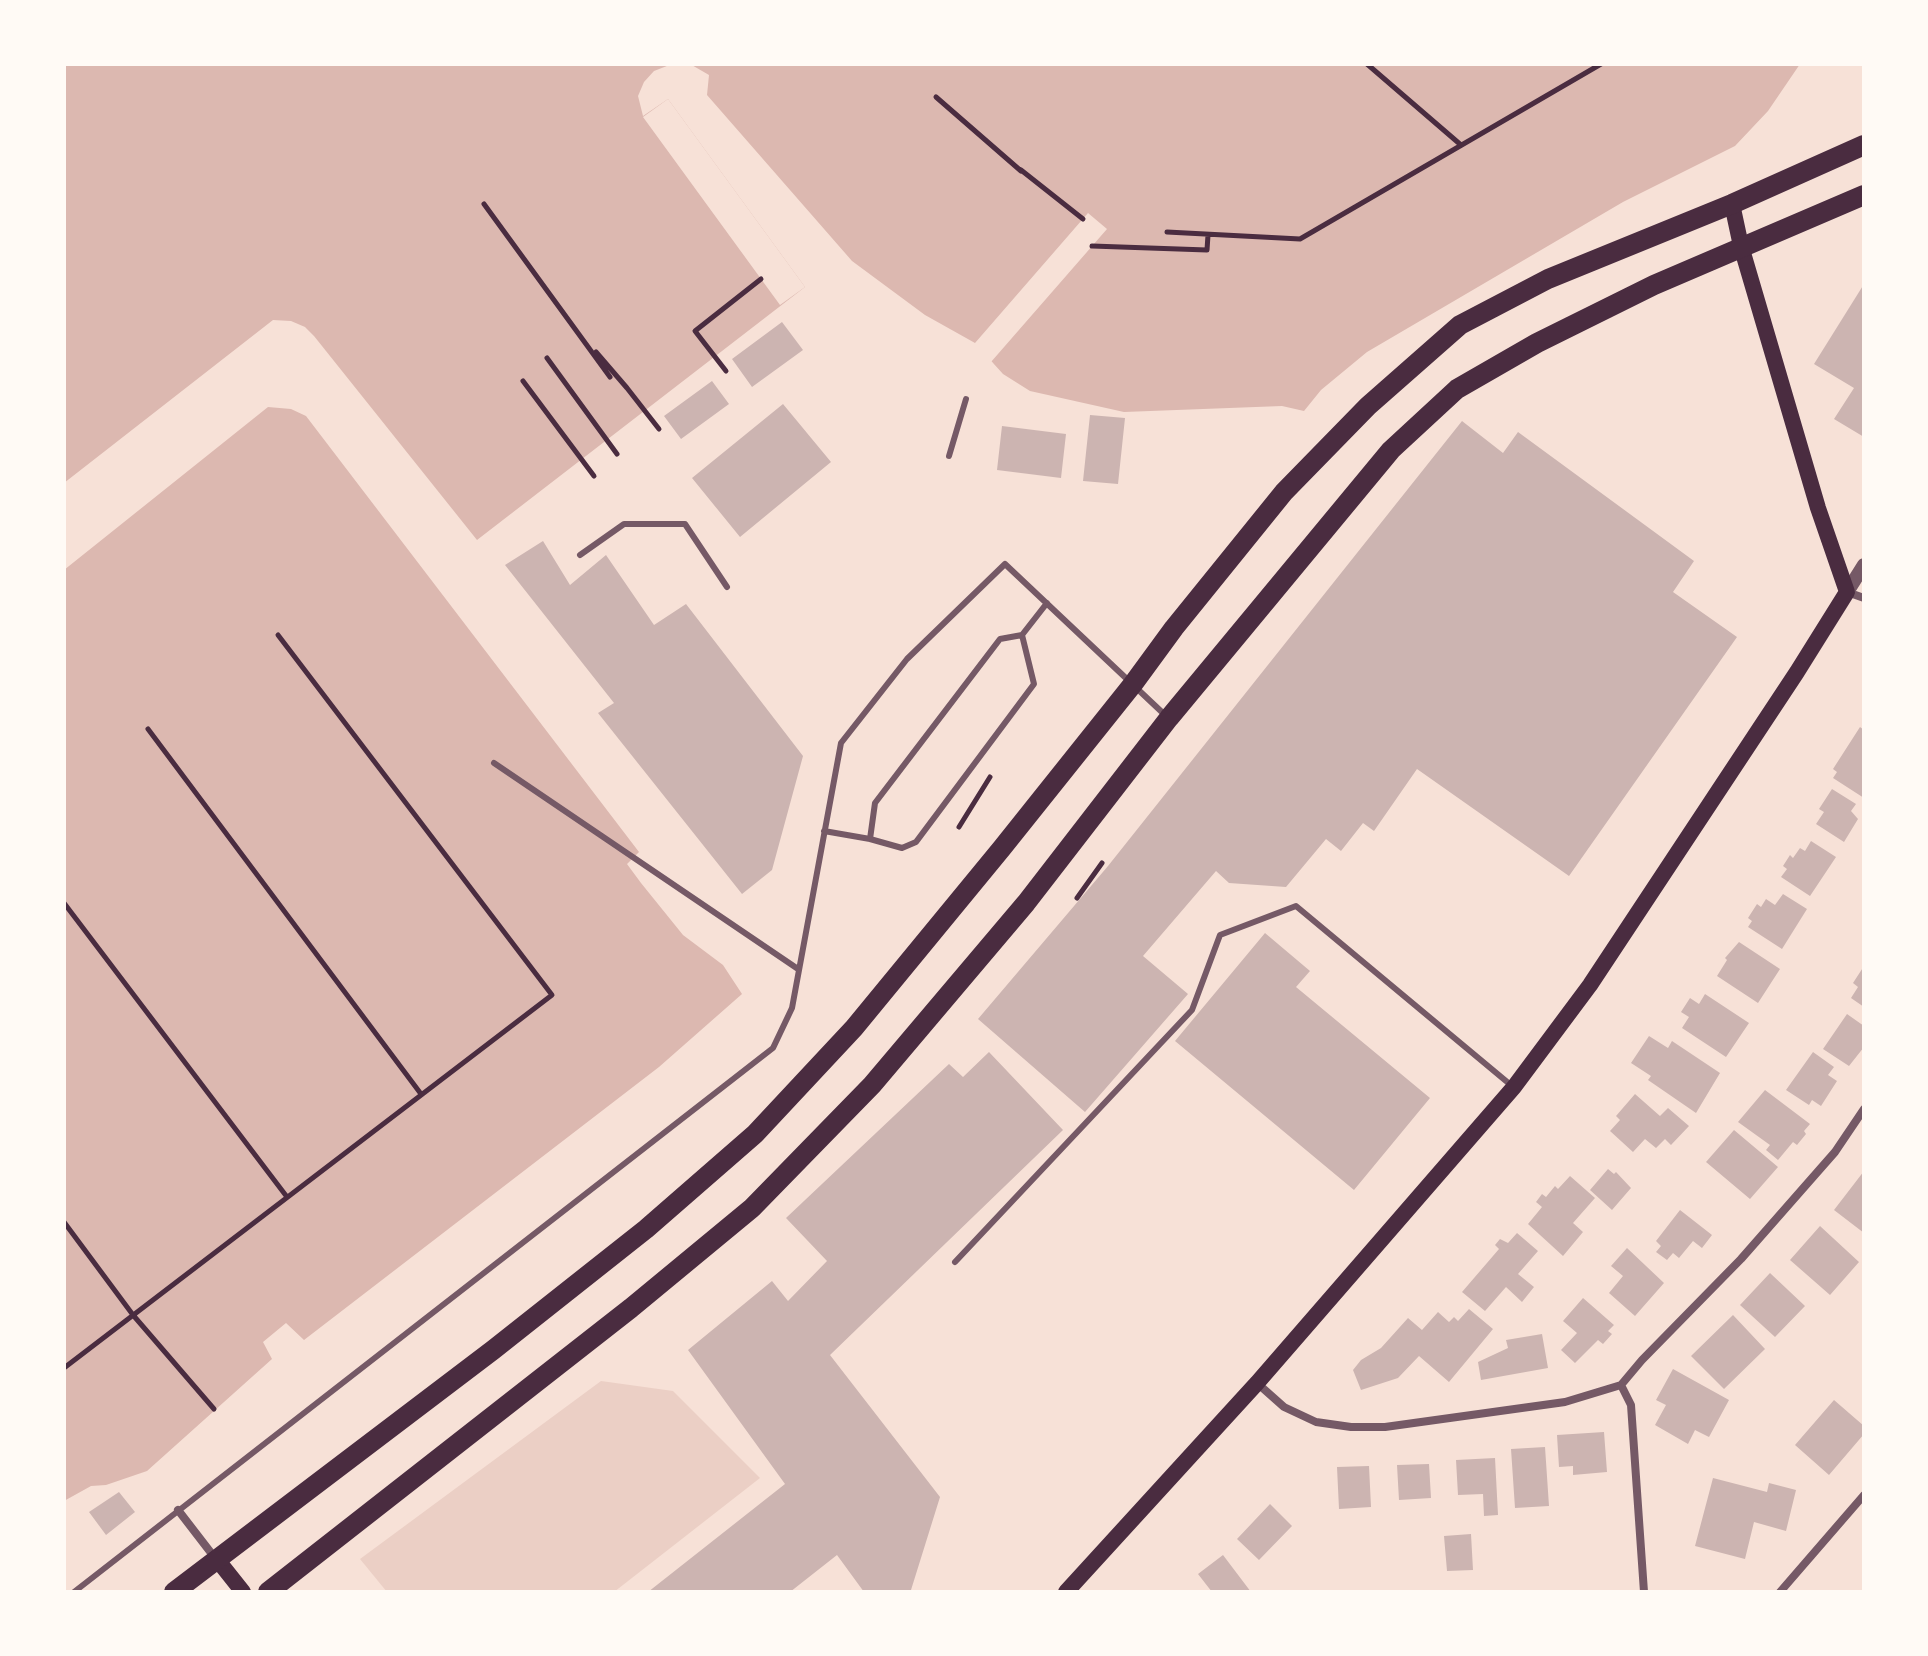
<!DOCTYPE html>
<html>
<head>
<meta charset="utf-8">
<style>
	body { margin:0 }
	#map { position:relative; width:1928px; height:1656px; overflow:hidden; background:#f7e1d7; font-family:Lora,serif }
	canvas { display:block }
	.frame { position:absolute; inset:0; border:66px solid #fffaf5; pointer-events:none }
</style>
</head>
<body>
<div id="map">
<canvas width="1928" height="1656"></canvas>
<div class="frame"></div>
</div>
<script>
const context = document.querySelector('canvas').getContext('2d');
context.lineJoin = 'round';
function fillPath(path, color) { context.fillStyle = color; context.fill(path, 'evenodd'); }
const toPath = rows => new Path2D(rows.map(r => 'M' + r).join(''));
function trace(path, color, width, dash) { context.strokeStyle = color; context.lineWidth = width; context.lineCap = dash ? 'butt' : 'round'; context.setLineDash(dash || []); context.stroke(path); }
fillPath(toPath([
	[601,1381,673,1391,760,1478,614,1592,387,1592,360,1559]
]), '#ebcfc5');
fillPath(toPath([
	[64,64,672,64,654,71,644,82,638,96,643,116,668,99,805,287,477,540,314,336,305,327,291,321,273,320,64,483],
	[678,64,1800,64,1768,111,1735,146,1623,202,1367,352,1321,390,1304,411,1282,406,1124,412,1030,391,1003,374,975,343,925,315,852,261,707,95,709,75,690,64],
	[268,407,291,409,306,416,639,852,627,864,641,883,683,935,723,965,742,994,659,1067,304,1340,286,1323,263,1342,272,1359,147,1471,106,1485,91,1486,64,1501,64,570]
]), '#dcb8b0');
fillPath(toPath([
	[668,99,805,287,780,305,643,117],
	[1088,213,1107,229,991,362,990,366,968,344,975,343]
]), '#f7e1d7');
fillPath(toPath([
	[1864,284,1864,437,1834,419,1854,388,1814,364],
	[782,322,803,350,752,387,732,359],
	[712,381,729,404,681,439,664,416],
	[783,404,831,462,740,537,692,478],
	[1090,415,1125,418,1118,484,1083,481],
	[1462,421,1503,453,1518,432,1694,561,1673,592,1737,637,1569,876,1417,769,1374,831,1363,823,1341,851,1326,839,1286,887,1229,883,1216,871,1143,956,1188,994,1085,1112,978,1019,1108,866],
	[1002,426,1066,434,1061,478,997,470],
	[543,541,570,585,606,555,654,625,686,604,803,756,772,870,742,894,598,713,614,703,505,565],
	[1860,727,1864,730,1864,798,1833,778,1837,772,1833,769],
	[1832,789,1856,804,1851,811,1858,819,1844,842,1816,824,1824,812,1819,809],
	[1811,841,1836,857,1810,896,1781,877,1787,869,1783,866,1790,855,1793,858,1800,848,1805,851],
	[1783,894,1807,909,1782,949,1748,927,1752,921,1748,918,1757,904,1761,907,1766,899,1775,905],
	[1265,933,1310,971,1296,987,1430,1098,1354,1190,1175,1041],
	[1739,942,1780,969,1758,1003,1717,976,1727,960,1725,958],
	[1864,966,1864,1007,1851,998,1858,987,1853,983],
	[1705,994,1749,1023,1726,1057,1682,1028,1689,1017,1681,1012,1690,998,1699,1004],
	[1847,1014,1864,1026,1864,1047,1849,1066,1823,1049],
	[1649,1036,1668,1048,1672,1041,1720,1073,1696,1113,1648,1080,1651,1076,1631,1063],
	[989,1052,1063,1130,830,1355,940,1497,911,1590,864,1592,837,1555,790,1592,648,1592,785,1484,688,1350,772,1281,788,1301,827,1261,786,1218,949,1064,963,1077],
	[1813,1052,1834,1067,1828,1075,1837,1081,1821,1106,1812,1100,1809,1105,1786,1090],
	[1765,1090,1810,1124,1804,1131,1806,1134,1797,1145,1793,1142,1778,1160,1766,1150,1770,1145,1738,1122],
	[1635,1094,1660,1116,1668,1108,1689,1126,1671,1145,1665,1139,1656,1148,1645,1139,1633,1152,1610,1131,1620,1120,1616,1116],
	[1734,1130,1778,1167,1750,1199,1706,1162],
	[1608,1169,1614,1174,1616,1172,1631,1188,1612,1210,1590,1190],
	[1864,1171,1864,1233,1834,1210],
	[1570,1176,1595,1198,1573,1223,1583,1232,1563,1256,1528,1224,1542,1207,1536,1202,1542,1194,1546,1197,1555,1186,1558,1189],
	[1680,1210,1712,1235,1702,1248,1693,1241,1679,1258,1673,1253,1667,1260,1656,1252,1661,1246,1656,1241],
	[1820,1226,1859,1262,1830,1295,1790,1260],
	[1517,1233,1538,1251,1518,1274,1534,1287,1522,1302,1506,1287,1485,1311,1462,1292,1499,1249,1495,1245,1500,1239,1508,1243],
	[1627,1248,1664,1283,1635,1316,1609,1293,1623,1276,1611,1266],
	[1770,1273,1805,1306,1775,1337,1740,1305],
	[1583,1298,1614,1325,1608,1331,1612,1334,1603,1344,1598,1340,1575,1363,1561,1350,1577,1333,1563,1321],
	[1469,1309,1493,1329,1449,1382,1419,1356,1398,1378,1361,1390,1353,1370,1361,1360,1381,1348,1408,1318,1422,1330,1438,1312,1449,1322,1454,1317,1458,1321],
	[1733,1315,1765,1349,1724,1389,1691,1356],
	[1542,1334,1548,1368,1481,1380,1478,1362,1508,1348,1506,1340],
	[1673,1369,1729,1400,1709,1437,1695,1430,1688,1444,1655,1425,1666,1405,1656,1400],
	[1834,1400,1864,1426,1864,1434,1829,1475,1795,1445],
	[1604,1432,1607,1472,1573,1475,1573,1466,1559,1467,1557,1435],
	[1545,1447,1549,1506,1515,1508,1511,1449],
	[1495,1458,1498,1515,1484,1516,1483,1494,1458,1495,1456,1460],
	[1429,1464,1431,1498,1399,1500,1397,1465],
	[1369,1466,1371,1507,1339,1509,1337,1467],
	[1713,1478,1767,1492,1769,1483,1796,1490,1786,1531,1754,1522,1745,1559,1695,1546],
	[119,1492,135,1512,106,1535,89,1512],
	[1270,1504,1292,1526,1259,1560,1237,1539],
	[1471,1534,1473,1570,1447,1571,1444,1536],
	[1223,1555,1251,1592,1212,1592,1198,1574]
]), '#ccb4b1');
trace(toPath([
	[1367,64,1461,145],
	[936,97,1021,171],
	[1021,170,1083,219],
	[484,204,610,377],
	[1167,232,1300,239,1601,64],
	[1092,246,1207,250,1208,235],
	[596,352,627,388,659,429],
	[547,358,617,454],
	[726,371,695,331,761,279],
	[523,381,594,476],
	[148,729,421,1094],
	[959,827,990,777],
	[1077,898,1102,863],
	[64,903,287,1197],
	[64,1222,133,1315,214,1409],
	[64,1368,552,995,278,635]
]), '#4a2c40', 5);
trace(toPath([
	[949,456,966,399],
	[580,555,624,524,685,524,727,587],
	[494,763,798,969],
	[824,831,870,839,902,848,916,842,1034,684,1022,635],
	[870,839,875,803,1000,639,1022,635,1047,603],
	[955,1262,1192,1010,1220,935,1296,906,1512,1086],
	[74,1592,773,1048,792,1008,841,743,907,659,1005,564,1165,715]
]), '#755966', 6);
trace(toPath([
	[1847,592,1864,598],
	[1257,1383,1284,1407,1316,1422,1351,1427,1385,1427,1565,1402,1621,1385,1642,1360,1741,1259,1835,1152,1864,1109],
	[1621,1385,1631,1405,1644,1592],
	[178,1510,215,1558],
	[1780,1592,1864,1495]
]), '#755966', 8);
trace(toPath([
	[1847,592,1864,565]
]), '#755966', 14);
trace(toPath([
	[216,1558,243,1592],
	[1066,1592,1257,1383,1514,1087,1590,985,1797,672,1847,592,1818,508,1741,246,1732,204]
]), '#4a2c40', 16);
trace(toPath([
	[174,1592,493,1350,646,1229,755,1134,854,1028,1002,848,1133,684,1174,628,1284,492,1368,406,1460,325,1548,279,1732,204,1864,145],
	[268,1592,631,1308,752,1208,872,1085,1026,903,1169,718,1391,450,1457,389,1537,343,1654,285,1864,195]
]), '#4a2c40', 20);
</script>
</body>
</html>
